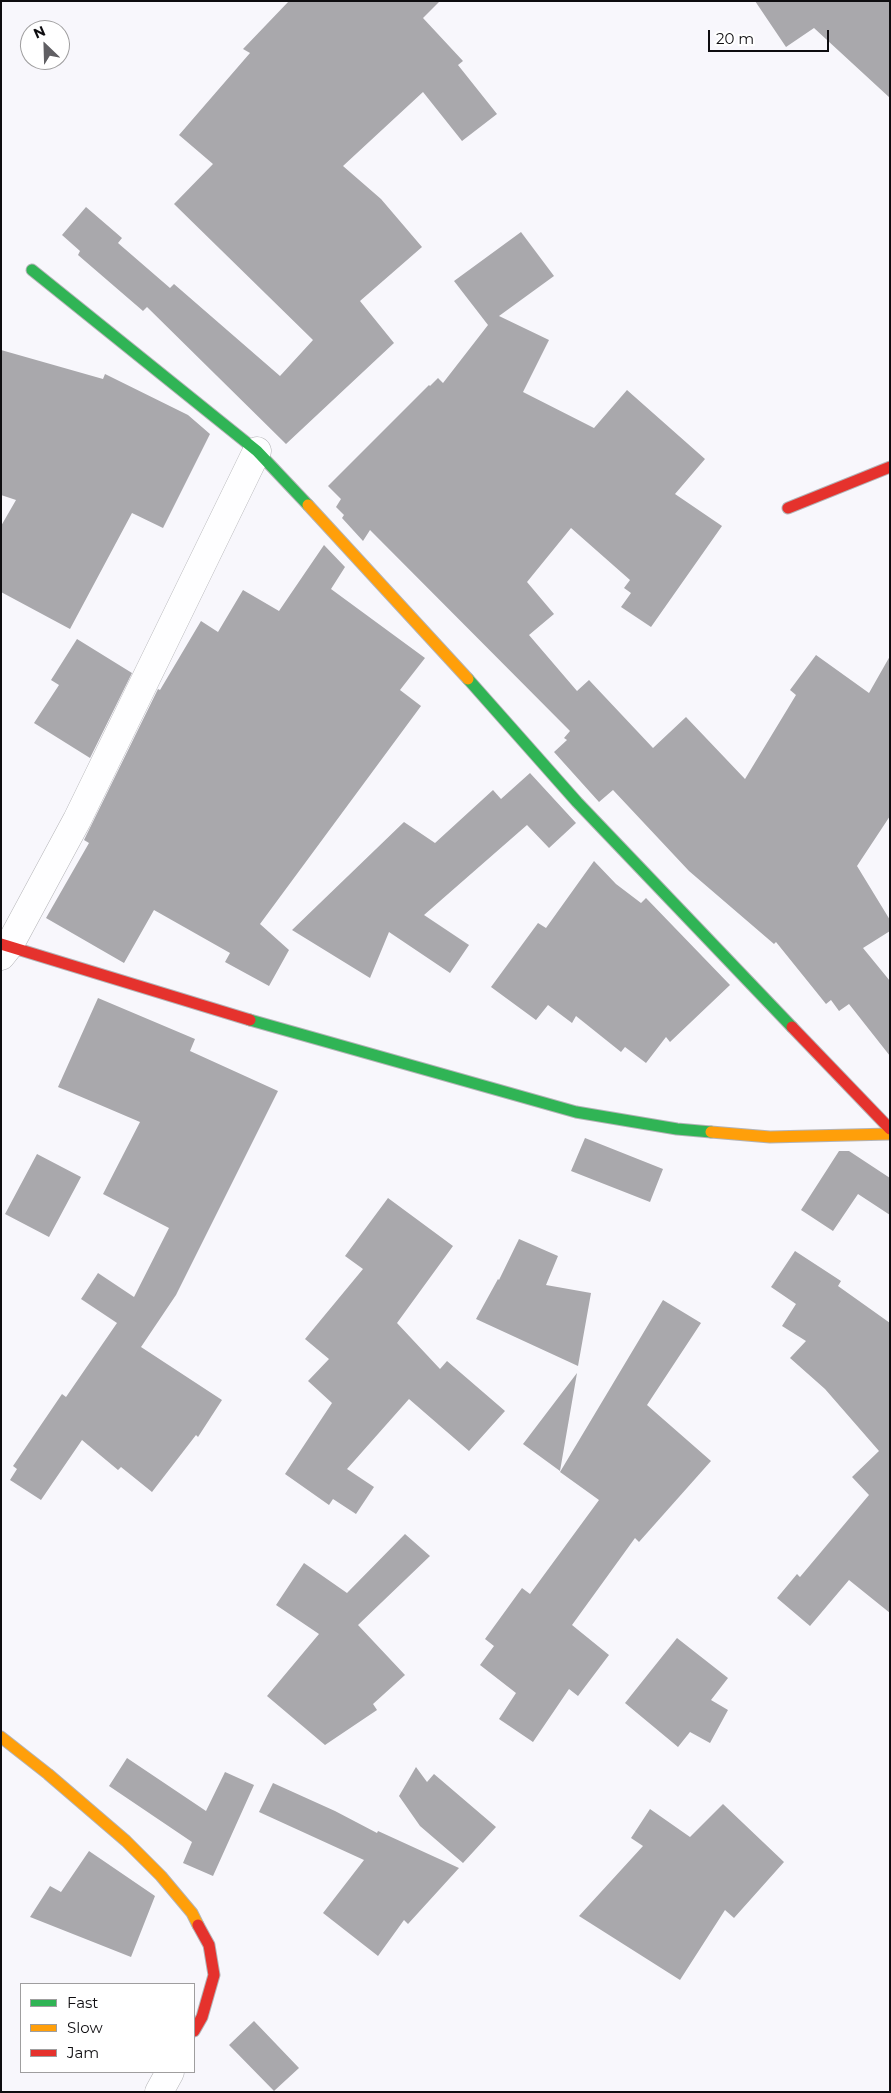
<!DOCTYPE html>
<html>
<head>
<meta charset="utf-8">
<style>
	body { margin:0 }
	#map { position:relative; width:891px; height:2093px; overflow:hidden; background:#f8f7fc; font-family:Montserrat,sans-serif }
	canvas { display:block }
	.frame { position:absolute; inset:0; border:2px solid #0e0d10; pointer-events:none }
	.legend { position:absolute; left:20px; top:1983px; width:175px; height:90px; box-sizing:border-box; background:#fff; border:1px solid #9f9e9f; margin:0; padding:6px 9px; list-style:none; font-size:15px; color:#0e0d10 }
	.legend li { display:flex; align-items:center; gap:10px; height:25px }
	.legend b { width:25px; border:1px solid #9f9e9f }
	.north { position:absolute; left:20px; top:20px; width:50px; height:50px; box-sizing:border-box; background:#fff; border:1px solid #9f9e9f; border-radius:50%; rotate:336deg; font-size:14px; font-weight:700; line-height:20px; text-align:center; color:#0e0d10 }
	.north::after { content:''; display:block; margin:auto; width:18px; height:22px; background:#605f63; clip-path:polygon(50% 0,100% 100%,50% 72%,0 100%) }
	.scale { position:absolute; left:708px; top:30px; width:121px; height:22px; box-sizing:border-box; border:2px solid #0e0d10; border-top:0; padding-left:6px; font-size:15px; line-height:18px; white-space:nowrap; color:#0e0d10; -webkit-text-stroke:4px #fff; paint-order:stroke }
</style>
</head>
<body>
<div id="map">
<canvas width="891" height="2093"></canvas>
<div class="frame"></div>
<ul class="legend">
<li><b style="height:6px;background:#30b455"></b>Fast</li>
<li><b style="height:6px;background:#ff9f0a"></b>Slow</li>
<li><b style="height:6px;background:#e5322d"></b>Jam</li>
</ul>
<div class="north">N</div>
<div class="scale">20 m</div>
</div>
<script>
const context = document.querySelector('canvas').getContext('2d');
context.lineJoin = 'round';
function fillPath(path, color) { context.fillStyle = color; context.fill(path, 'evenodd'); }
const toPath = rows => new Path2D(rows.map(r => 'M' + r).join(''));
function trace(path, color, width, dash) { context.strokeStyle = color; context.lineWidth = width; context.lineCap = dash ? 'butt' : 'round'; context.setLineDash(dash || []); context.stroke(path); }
fillPath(toPath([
	[289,1,440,1,423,18,463,61,458,65,497,114,462,141,423,92,343,166,381,199,422,247,360,301,394,343,286,444,147,307,143,311,78,255,80,251,62,235,86,207,122,238,118,243,170,288,174,284,280,376,313,340,174,204,213,164,179,135,250,53,243,49],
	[755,1,890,1,890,98,814,28,786,47],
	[521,232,554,276,499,316,549,340,523,392,594,428,627,390,705,459,675,494,722,526,651,627,621,607,631,593,624,588,630,580,571,528,527,582,554,614,529,635,577,691,589,680,653,748,686,717,745,779,796,695,790,690,816,655,869,693,890,656,890,816,857,866,890,920,890,931,863,948,890,981,890,1056,849,1004,839,1011,831,1000,826,1004,776,942,774,944,689,871,613,790,599,802,554,752,567,740,564,738,570,731,370,530,363,541,342,518,344,515,336,507,341,499,328,486,429,385,430,386,438,378,443,383,488,325,454,281],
	[1,350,103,379,105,374,188,415,210,434,163,528,132,513,70,629,1,592,1,526,16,500,1,495],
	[324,545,345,567,331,589,425,658,400,690,421,706,260,924,289,950,269,986,225,962,230,953,154,910,124,963,46,918,89,843,84,840,158,689,160,690,201,621,218,632,243,590,279,611],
	[77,639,132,673,90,758,34,723,59,685,51,680],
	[530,773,576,823,549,848,527,825,424,915,469,945,450,973,389,932,370,978,292,930,404,822,435,843,493,790,501,799],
	[594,861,616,884,641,903,646,898,730,985,670,1042,666,1037,646,1063,625,1047,621,1052,576,1016,572,1023,548,1005,536,1020,491,987,538,923,546,928],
	[98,998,195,1039,190,1051,278,1091,176,1295,141,1347,222,1400,198,1437,196,1435,152,1492,121,1467,118,1470,82,1440,41,1500,10,1480,17,1469,13,1466,62,1394,66,1397,117,1323,81,1299,98,1273,134,1297,169,1228,103,1194,140,1122,58,1087],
	[585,1138,663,1169,650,1202,571,1171],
	[839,1151,849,1151,890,1178,890,1215,858,1194,833,1231,801,1210],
	[37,1154,81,1177,49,1237,5,1214],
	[388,1198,453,1246,397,1323,440,1369,447,1361,505,1411,469,1451,409,1399,347,1469,374,1487,356,1514,333,1499,329,1505,285,1474,332,1403,308,1381,329,1359,305,1339,363,1269,345,1256],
	[519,1239,558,1256,546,1285,591,1293,578,1366,476,1319,498,1279,499,1280],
	[795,1251,841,1281,838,1286,890,1323,890,1613,849,1580,810,1626,777,1598,797,1574,800,1577,869,1495,852,1477,879,1451,825,1389,790,1358,806,1341,782,1326,796,1304,771,1287],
	[663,1300,701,1323,647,1405,711,1461,639,1542,635,1538,572,1625,609,1655,578,1696,569,1689,533,1742,499,1719,516,1693,480,1665,494,1646,485,1639,522,1588,530,1594,599,1500,560,1472],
	[577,1373,560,1471,523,1444],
	[405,1534,430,1556,358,1625,405,1675,373,1704,377,1710,325,1745,267,1696,319,1634,276,1605,304,1563,347,1593],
	[677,1638,728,1678,711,1700,728,1710,710,1743,690,1732,678,1747,625,1703],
	[127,1758,206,1811,225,1772,254,1785,213,1876,183,1863,192,1842,109,1786],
	[416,1767,427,1782,434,1774,496,1827,463,1863,420,1826,399,1796],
	[273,1783,335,1811,377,1833,378,1831,459,1868,408,1924,404,1920,378,1956,323,1913,364,1860,259,1812],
	[723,1804,784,1862,734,1918,725,1910,680,1980,579,1916,643,1846,631,1838,650,1809,690,1837],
	[89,1851,155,1896,131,1957,30,1917,50,1886,61,1892],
	[254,2021,299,2068,274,2091,229,2045]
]), '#a9a8ac');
const street = toPath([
	[1,956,9,946,77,820,257,451],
	[159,2092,170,2072]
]);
const fast = toPath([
	[32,270,257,451,308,505],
	[468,679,577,802,792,1027],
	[250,1020,576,1112,677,1129,711,1132]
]);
const slow = toPath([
	[308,505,468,679],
	[711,1132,770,1137,890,1134],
	[1,1737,48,1774,126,1841,161,1876,192,1913,198,1925]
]);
const jam = toPath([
	[788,508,890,467],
	[1,944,250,1020],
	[792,1027,890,1129],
	[194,2031,202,2017,214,1975,209,1945,198,1925]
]);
trace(street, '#b3b3b6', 29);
trace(fast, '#b3b3b6', 13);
trace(slow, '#b3b3b6', 13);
trace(jam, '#b3b3b6', 13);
trace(street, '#fefeff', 28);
trace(fast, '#30b455', 11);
trace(slow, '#ff9f0a', 11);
trace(jam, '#e5322d', 11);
</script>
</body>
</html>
